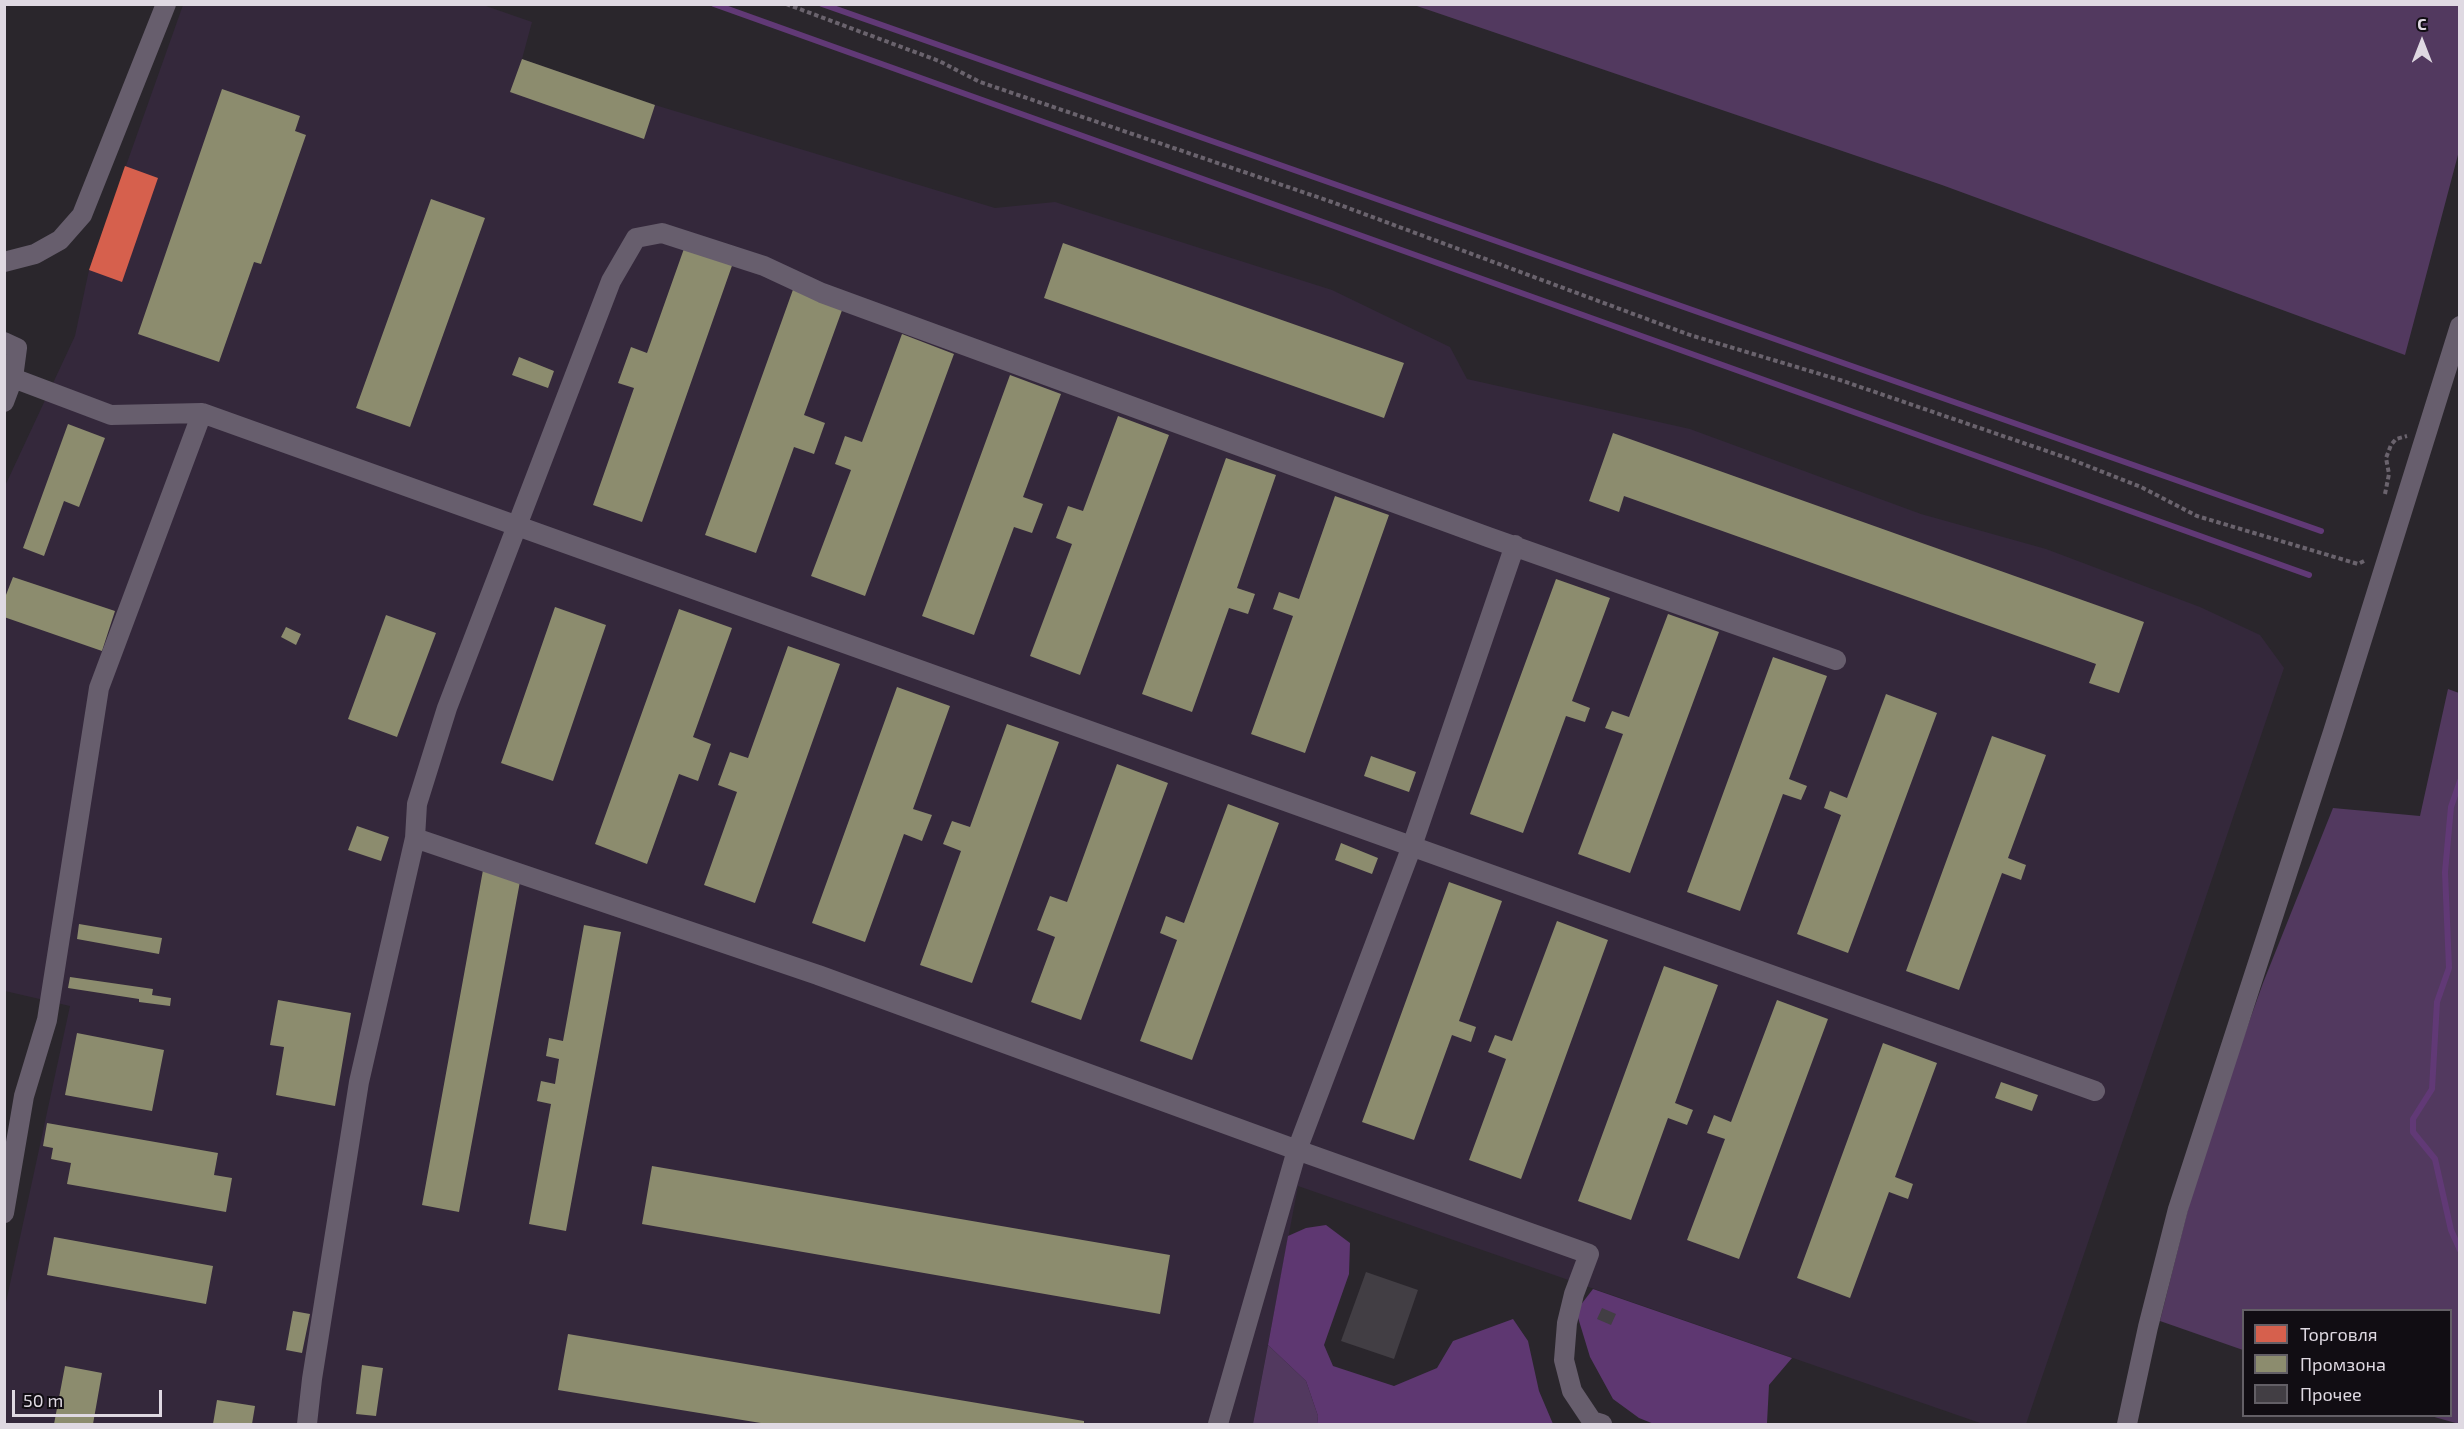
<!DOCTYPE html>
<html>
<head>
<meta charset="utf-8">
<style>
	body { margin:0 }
	#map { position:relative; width:2464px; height:1429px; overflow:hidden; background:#2a262c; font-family:"Exo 2",sans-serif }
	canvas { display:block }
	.frame { position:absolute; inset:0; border:6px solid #dfd9e2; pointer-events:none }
	.legend { position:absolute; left:2242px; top:1309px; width:210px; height:108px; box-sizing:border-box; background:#110d13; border:2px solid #635f66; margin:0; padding:8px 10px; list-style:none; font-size:18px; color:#dfd9e2 }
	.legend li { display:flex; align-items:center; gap:12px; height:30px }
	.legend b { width:30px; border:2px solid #635f66 }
	.north { position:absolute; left:2392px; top:12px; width:60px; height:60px; -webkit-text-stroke:4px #110d13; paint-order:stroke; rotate:0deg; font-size:16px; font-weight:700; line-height:24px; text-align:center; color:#dfd9e2 }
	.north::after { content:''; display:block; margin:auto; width:21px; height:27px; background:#dfd9e2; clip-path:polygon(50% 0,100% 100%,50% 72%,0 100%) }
	.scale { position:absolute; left:12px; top:1390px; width:150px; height:27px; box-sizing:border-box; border:3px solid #dfd9e2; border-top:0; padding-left:8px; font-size:18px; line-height:21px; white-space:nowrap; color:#dfd9e2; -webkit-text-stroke:4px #110d13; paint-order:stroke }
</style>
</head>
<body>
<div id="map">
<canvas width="2464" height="1429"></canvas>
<div class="frame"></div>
<ul class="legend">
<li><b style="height:16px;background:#d6604d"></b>Торговля</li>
<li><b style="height:16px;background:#8c8c6e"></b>Промзона</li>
<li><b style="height:16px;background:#423e44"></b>Прочее</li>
</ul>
<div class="north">С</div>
<div class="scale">50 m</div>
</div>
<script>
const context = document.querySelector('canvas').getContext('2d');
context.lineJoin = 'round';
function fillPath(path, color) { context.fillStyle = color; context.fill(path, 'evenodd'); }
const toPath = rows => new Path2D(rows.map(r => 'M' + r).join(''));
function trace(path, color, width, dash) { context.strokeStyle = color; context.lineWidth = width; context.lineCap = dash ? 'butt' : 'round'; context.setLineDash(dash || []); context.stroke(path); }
fillPath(toPath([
	[183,5,483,5,532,22,522,59,655,105,995,208,1055,202,1332,290,1450,347,1467,379,1690,429,1921,514,2046,549,2200,607,2260,635,2284,668,2026,1424,1983,1424,1298,1186,1253,1424,5,1424,5,1307,70,1006,5,991,5,486,75,336,89,270]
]), '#34283b');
fillPath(toPath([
	[1414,5,2459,5,2459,151,2405,355,1942,185],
	[2448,689,2459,693,2459,1424,2431,1416,2450,1416,2450,1310,2244,1310,2243,1350,2160,1321,2189,1205,2213,1123,2263,983,2333,808,2420,816],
	[1268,1345,1306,1381,1318,1416,1317,1424,1253,1424]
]), '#52395f');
fillPath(toPath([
	[1326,1225,1350,1243,1349,1274,1324,1345,1333,1366,1394,1386,1437,1368,1453,1341,1513,1319,1528,1341,1539,1391,1553,1424,1317,1424,1318,1416,1306,1381,1268,1345,1288,1236,1306,1228],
	[1593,1289,1792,1358,1769,1385,1767,1423,1765,1424,1654,1424,1639,1418,1613,1399,1590,1357,1576,1311]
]), '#5e3771');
fillPath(toPath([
	[125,166,158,178,122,282,89,270]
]), '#d6604d');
fillPath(toPath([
	[522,59,655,105,644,139,510,92],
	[222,89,300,116,295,131,306,135,261,264,254,262,219,362,138,334],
	[431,199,485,218,410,427,356,408],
	[686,243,734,260,642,522,593,505,634,388,618,383,631,347,647,353],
	[1063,243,1404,363,1384,418,1044,298],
	[795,284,845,302,804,415,825,423,814,454,794,447,756,553,705,535],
	[902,334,954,354,865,596,811,576,851,470,835,464,845,436,862,442],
	[519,357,554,371,548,388,512,375],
	[1010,375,1061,394,1023,497,1043,504,1032,533,1014,527,974,635,922,616],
	[1118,416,1169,435,1080,675,1030,656,1072,544,1056,538,1068,506,1083,511],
	[68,424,105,438,79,507,64,501,44,556,23,548],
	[1613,433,2144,622,2119,693,2089,683,2096,664,1624,496,1619,512,1589,501],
	[1226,458,1276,475,1237,588,1255,594,1248,614,1229,608,1192,712,1142,694],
	[1335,496,1389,515,1305,753,1251,734,1293,616,1273,609,1279,592,1299,599],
	[13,577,115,611,102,651,4,617,4,600],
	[1556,579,1610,598,1572,701,1590,708,1585,722,1566,716,1523,833,1470,814],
	[555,607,606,625,553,781,501,763],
	[679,609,732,628,693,737,711,744,698,781,679,774,647,864,595,844],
	[1668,614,1719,632,1630,873,1578,854,1623,734,1605,728,1612,711,1629,717],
	[386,615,436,633,397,737,348,719],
	[286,627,301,634,296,645,281,637],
	[788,646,840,664,755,903,704,885,737,792,718,785,730,752,748,758],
	[1773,657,1827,676,1789,779,1807,786,1801,800,1783,794,1740,911,1687,892],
	[897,687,950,706,913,809,932,815,922,841,904,834,865,942,812,923],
	[1886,694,1937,713,1848,953,1797,934,1841,815,1824,808,1830,791,1847,798],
	[1007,724,1059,742,972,983,920,965,961,851,943,844,952,821,970,827],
	[1992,736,2046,755,2008,858,2026,865,2021,880,2002,873,1959,990,1906,971],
	[1371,756,1416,772,1409,792,1364,776],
	[1117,764,1168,783,1081,1020,1031,1002,1055,937,1037,930,1050,896,1067,902],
	[1228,804,1279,823,1192,1060,1140,1041,1177,940,1160,933,1166,916,1184,923],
	[357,826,389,837,381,861,348,850],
	[1341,843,1378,858,1372,874,1335,860],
	[483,870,521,876,459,1212,422,1205],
	[1449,882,1502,901,1459,1021,1476,1027,1471,1042,1452,1035,1414,1140,1362,1122],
	[1557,921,1608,940,1521,1179,1469,1160,1506,1059,1488,1052,1495,1035,1512,1041],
	[79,924,162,938,159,954,77,939],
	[584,925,621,932,566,1231,529,1224,551,1104,537,1101,541,1081,555,1084,559,1059,546,1056,549,1038,563,1041],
	[1664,966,1718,985,1675,1103,1693,1110,1687,1125,1668,1118,1631,1220,1578,1201],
	[70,977,153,989,152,995,171,998,170,1006,139,1002,139,999,68,988],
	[278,1000,351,1013,335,1106,276,1095,284,1047,270,1045],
	[1777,1000,1828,1019,1739,1259,1687,1240,1725,1139,1707,1133,1714,1115,1731,1122],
	[77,1033,164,1050,152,1111,65,1095],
	[1883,1043,1937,1063,1895,1177,1913,1184,1908,1199,1889,1192,1850,1298,1797,1278],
	[2001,1082,2038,1095,2032,1111,1995,1098],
	[47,1123,218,1153,214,1175,232,1178,226,1212,67,1184,71,1163,51,1159,53,1148,43,1146],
	[652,1166,1170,1255,1160,1314,642,1224],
	[54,1237,213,1266,206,1304,47,1275],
	[293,1311,310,1314,302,1353,286,1350],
	[568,1334,1084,1421,1084,1424,767,1424,558,1390],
	[362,1365,383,1368,376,1416,356,1414],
	[65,1366,102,1373,93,1424,54,1424],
	[217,1400,255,1406,252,1424,213,1424]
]), '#8c8c6e');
trace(toPath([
	[714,4,2309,575],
	[822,4,2321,531],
	[2460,781,2451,807,2445,872,2449,968,2437,1002,2432,1089,2413,1119,2413,1132,2435,1159,2451,1230,2460,1250]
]), '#613976', 6);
fillPath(toPath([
	[1366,1272,1418,1290,1394,1359,1341,1341],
	[1602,1308,1616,1314,1611,1325,1597,1319]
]), '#423e44');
trace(toPath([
	[786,4,939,61,980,82,1332,202,1690,335,1840,380,2070,459,2141,487,2197,516,2358,564,2366,560],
	[2385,494,2389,474,2386,458,2391,445,2396,439,2407,436]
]), '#6a636d', 4, [4.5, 3]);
trace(toPath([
	[4,262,35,254,60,240,82,215,166,4],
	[4,342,17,348,13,378,4,402],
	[13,378,111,415,202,413,2095,1091],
	[1515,545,1412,846,1297,1150,1589,1254,1574,1294,1567,1323,1564,1360,1572,1391,1592,1421,1602,1424],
	[415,838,818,975,1297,1150,1218,1424],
	[4,1213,24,1096,47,1020,99,688,202,413],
	[307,1424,312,1379,359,1082,415,838,417,804,447,708,611,281,636,238,662,233,764,266,822,293,1488,537,1836,660],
	[2127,1424,2148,1327,2178,1209,2333,732,2460,326]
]), '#675e6d', 20);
</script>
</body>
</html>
